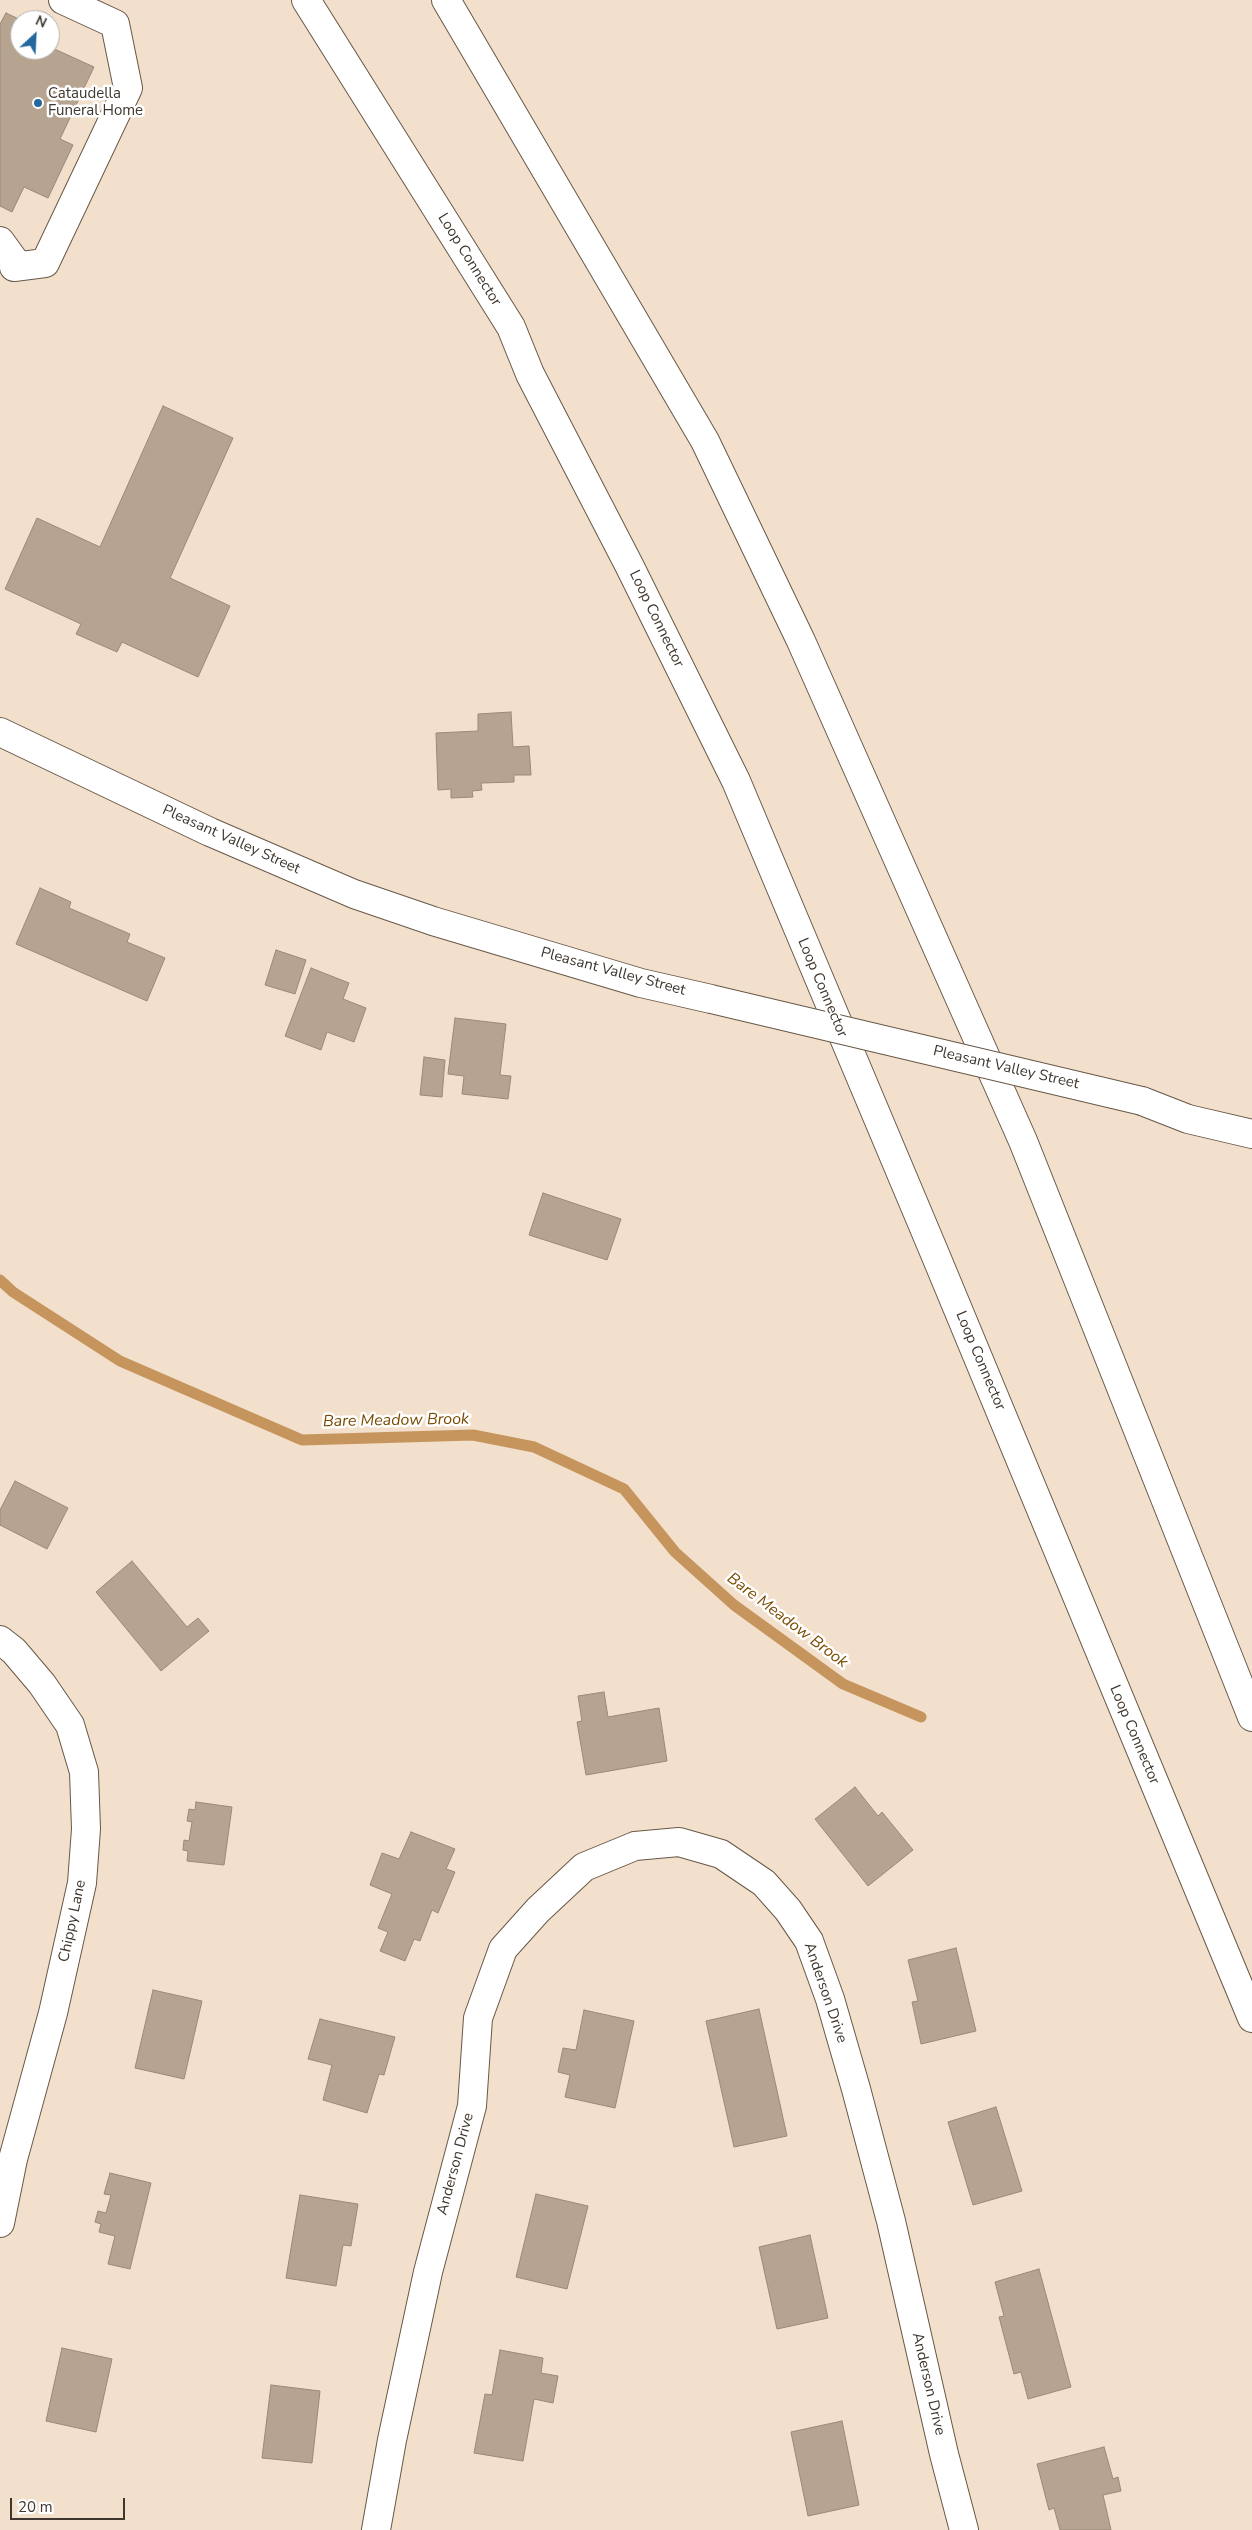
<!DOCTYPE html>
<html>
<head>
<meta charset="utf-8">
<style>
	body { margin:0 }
	#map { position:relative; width:1252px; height:2530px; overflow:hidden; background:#f3e0cc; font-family:"Nunito Sans",sans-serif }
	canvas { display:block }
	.north { position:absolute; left:10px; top:10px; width:50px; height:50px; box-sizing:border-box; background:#fff; border:1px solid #b2afac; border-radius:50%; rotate:25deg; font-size:14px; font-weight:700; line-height:20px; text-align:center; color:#3f372f }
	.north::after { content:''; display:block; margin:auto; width:18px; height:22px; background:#24689d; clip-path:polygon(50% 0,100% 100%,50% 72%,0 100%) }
	.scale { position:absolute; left:10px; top:2498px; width:115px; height:22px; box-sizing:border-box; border:2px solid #3f372f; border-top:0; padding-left:6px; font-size:15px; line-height:18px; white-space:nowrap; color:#3f372f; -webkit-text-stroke:4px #fff; paint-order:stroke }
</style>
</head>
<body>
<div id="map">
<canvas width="1252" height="2530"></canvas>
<div class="north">N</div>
<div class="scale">20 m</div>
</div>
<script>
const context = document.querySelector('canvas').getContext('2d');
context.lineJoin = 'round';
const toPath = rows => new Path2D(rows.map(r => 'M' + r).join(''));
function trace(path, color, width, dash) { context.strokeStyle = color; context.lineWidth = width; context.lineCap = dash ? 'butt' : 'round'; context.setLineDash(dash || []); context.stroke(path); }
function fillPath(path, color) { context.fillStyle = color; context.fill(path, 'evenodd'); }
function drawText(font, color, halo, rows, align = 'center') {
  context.font = font + ' "Nunito Sans",sans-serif'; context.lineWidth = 5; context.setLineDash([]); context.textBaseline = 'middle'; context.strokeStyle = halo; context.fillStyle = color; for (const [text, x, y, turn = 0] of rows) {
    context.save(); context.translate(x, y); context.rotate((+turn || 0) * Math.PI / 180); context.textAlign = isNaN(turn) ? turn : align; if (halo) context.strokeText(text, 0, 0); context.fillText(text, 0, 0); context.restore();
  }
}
trace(toPath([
	[0,1280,13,1292,120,1361,302,1440,473,1435,534,1447,624,1489,675,1552,734,1605,843,1684,921,1717]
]), '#c5955d', 11);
const building = toPath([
	[6,13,21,20,20,50,50,50,50,47,94,67,60,139,73,145,48,198,24,187,12,212,0,206,0,24,6,13],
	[163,406,233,438,170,578,230,606,198,677,122,642,117,652,76,634,81,624,5,589,37,518,100,547,163,406],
	[511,712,513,747,529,746,531,775,514,775,514,782,481,783,482,790,472,791,473,797,451,798,451,789,438,790,436,733,478,731,478,714,511,712],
	[40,888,71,902,69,908,130,934,127,942,165,958,147,1001,16,944,40,888],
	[276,950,306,960,295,994,265,985,276,950],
	[311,968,349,983,343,999,366,1008,354,1042,327,1032,321,1050,285,1036,311,968],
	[455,1018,506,1024,500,1075,511,1076,508,1099,462,1094,464,1076,448,1074,455,1018],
	[424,1057,445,1060,442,1097,420,1095,424,1057],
	[543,1193,621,1219,607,1260,529,1235,543,1193],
	[15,1481,68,1508,47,1549,0,1525,0,1510,15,1481],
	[132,1561,187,1627,198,1618,209,1631,161,1671,96,1592,132,1561],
	[604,1692,608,1717,659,1708,667,1761,586,1775,577,1722,582,1721,578,1696,604,1692],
	[855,1787,878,1816,882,1812,913,1850,868,1886,815,1819,855,1787],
	[196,1802,232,1807,224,1865,187,1861,188,1851,183,1850,184,1840,189,1841,192,1822,187,1821,189,1809,195,1810,196,1802],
	[411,1832,455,1849,446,1869,455,1872,438,1913,432,1910,420,1941,414,1939,405,1961,380,1951,388,1932,378,1928,392,1894,370,1885,382,1853,399,1859,411,1832],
	[956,1948,976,2031,921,2044,912,2002,918,2001,908,1960,956,1948],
	[153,1990,202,2001,184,2079,135,2068,153,1990],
	[759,2009,787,2136,734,2147,706,2021,759,2009],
	[584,2010,634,2021,615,2108,565,2097,570,2075,558,2072,563,2048,576,2050,584,2010],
	[320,2019,395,2037,384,2075,379,2074,367,2113,323,2100,332,2065,308,2059,320,2019],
	[996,2107,1022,2191,973,2205,948,2122,996,2107],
	[110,2173,151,2183,130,2269,108,2264,115,2236,99,2232,101,2224,95,2222,98,2211,106,2213,111,2195,104,2194,110,2173],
	[536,2194,588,2206,567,2289,516,2277,536,2194],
	[300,2195,358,2204,351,2246,343,2245,336,2286,286,2278,300,2195],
	[810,2235,828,2318,777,2329,759,2247,810,2235],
	[1039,2269,1071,2387,1028,2399,1021,2372,1014,2374,999,2317,1004,2316,995,2282,1039,2269],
	[62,2348,112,2359,96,2432,46,2421,62,2348],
	[500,2350,543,2358,541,2373,558,2376,553,2403,534,2399,523,2461,474,2453,485,2394,492,2395,500,2350],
	[271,2385,320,2391,312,2463,262,2458,271,2385],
	[842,2421,859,2505,808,2516,791,2432,842,2421],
	[1104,2447,1113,2479,1118,2477,1121,2491,1103,2495,1111,2530,1060,2530,1054,2508,1049,2510,1037,2464,1104,2447]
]);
fillPath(building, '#b6a491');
trace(building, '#998976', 1);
const minor = toPath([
	[0,241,16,263,14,267,45,263,128,88,115,24,63,0],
	[0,1640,14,1651,42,1684,70,1725,84,1772,86,1829,82,1883,53,2013,13,2159,0,2223],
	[376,2530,392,2440,428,2272,472,2106,478,2018,503,1949,538,1910,584,1867,635,1846,679,1842,721,1854,764,1883,788,1910,809,1941,830,1999,856,2089,891,2221,944,2454,964,2530]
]);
const major = toPath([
	[0,732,210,832,354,894,433,921,641,983,711,999],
	[1142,1101,1188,1119,1252,1134]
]);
const highway = toPath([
	[306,0,511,327,530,374,629,565,736,781,935,1254,1252,2018],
	[446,0,705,441,801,641,1023,1141,1252,1717]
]);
trace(minor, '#685847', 30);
trace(major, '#685847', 30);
trace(highway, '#685847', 30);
trace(minor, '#fff', 28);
trace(major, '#fff', 28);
trace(highway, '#fff', 28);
const majorBridge = toPath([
	[711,999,1142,1101]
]);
trace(majorBridge, '#685847', 30, []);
trace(majorBridge, '#fff', 28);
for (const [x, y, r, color] of [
	[38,103,5,"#24689d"]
]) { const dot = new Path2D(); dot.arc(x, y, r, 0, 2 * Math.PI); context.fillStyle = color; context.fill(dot); trace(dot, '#fff', 2); }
drawText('15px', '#3f372f', '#fff', [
	["Cataudella",48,94],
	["Funeral Home",48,111]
], 'left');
drawText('15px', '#3f372f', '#fff', [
	["Loop Connector",469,260,58],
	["Loop Connector",656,619,64],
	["Pleasant Valley Street",231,840,24],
	["Pleasant Valley Street",613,972,15],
	["Loop Connector",822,988,67],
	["Pleasant Valley Street",1006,1068,13],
	["Loop Connector",980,1361,67],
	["Loop Connector",1134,1735,67],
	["Chippy Lane",73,1921,-78],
	["Anderson Drive",825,1993,71],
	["Anderson Drive",456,2164,-75],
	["Anderson Drive",928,2384,77]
]);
drawText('italic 16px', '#794b00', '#fff', [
	["Bare Meadow Brook",396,1421,-1],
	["Bare Meadow Brook",787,1621,37]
]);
</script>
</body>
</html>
